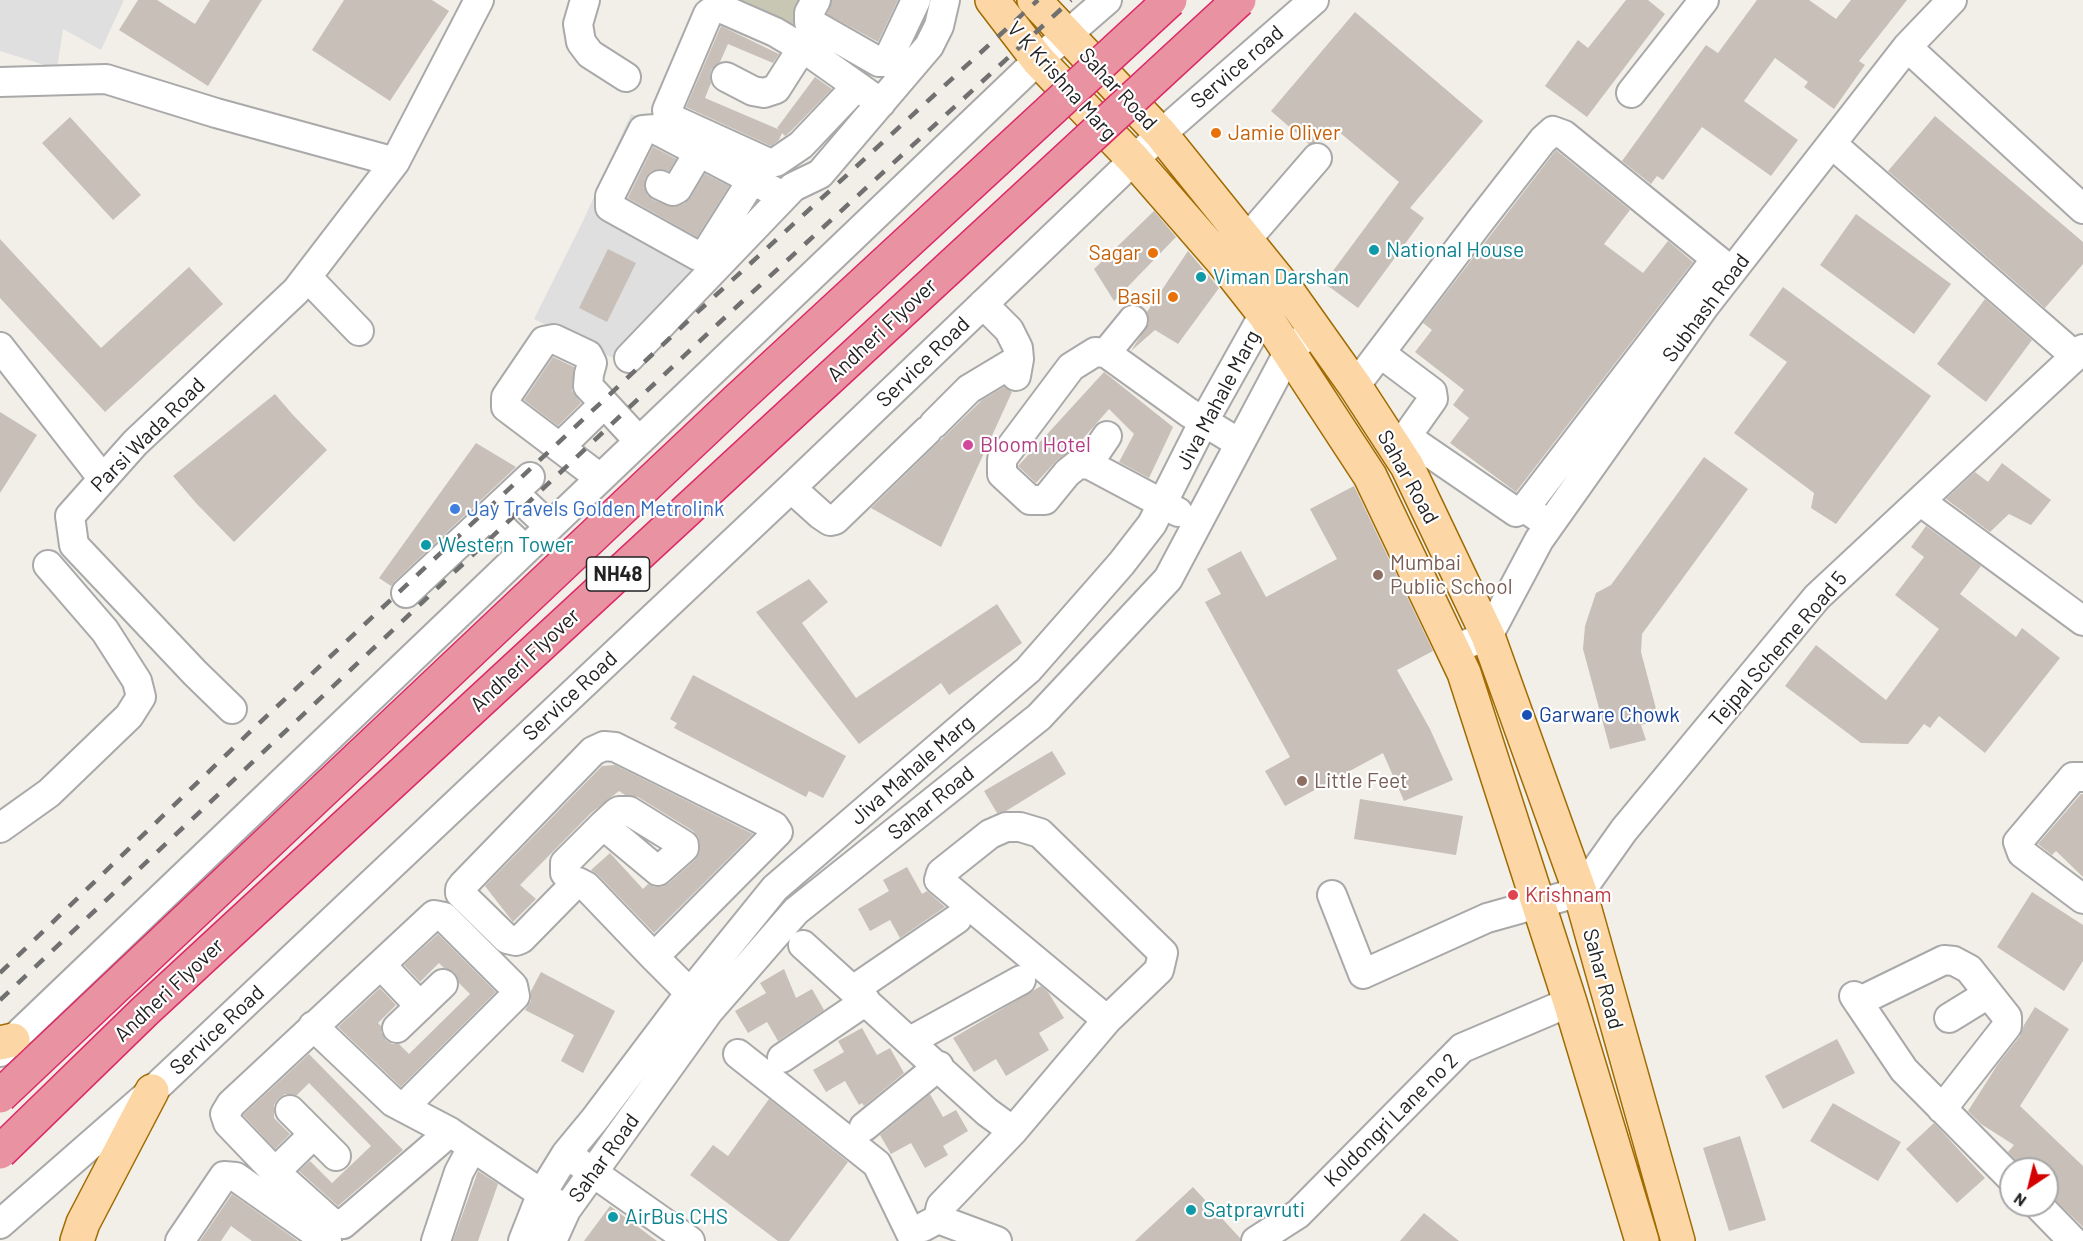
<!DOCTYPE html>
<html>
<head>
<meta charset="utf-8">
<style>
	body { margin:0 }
	#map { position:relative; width:2083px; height:1241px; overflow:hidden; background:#f2efe9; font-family:Barlow,sans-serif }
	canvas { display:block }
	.north { position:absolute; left:1999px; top:1157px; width:60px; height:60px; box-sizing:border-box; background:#fff; border:2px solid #a7a7a7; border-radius:50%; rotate:215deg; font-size:16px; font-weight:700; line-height:24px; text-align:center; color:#222 }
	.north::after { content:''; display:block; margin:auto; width:21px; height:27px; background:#d40000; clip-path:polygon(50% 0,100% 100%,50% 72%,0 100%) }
</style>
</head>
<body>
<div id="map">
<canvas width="2083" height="1241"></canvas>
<div class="north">N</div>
</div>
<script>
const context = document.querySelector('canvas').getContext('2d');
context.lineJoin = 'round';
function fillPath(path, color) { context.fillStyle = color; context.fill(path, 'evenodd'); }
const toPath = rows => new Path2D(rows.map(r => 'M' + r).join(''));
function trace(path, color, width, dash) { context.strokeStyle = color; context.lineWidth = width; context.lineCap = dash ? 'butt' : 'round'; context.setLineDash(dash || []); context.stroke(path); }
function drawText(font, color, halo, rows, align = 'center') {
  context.font = font + ' Barlow,sans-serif'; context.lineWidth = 4.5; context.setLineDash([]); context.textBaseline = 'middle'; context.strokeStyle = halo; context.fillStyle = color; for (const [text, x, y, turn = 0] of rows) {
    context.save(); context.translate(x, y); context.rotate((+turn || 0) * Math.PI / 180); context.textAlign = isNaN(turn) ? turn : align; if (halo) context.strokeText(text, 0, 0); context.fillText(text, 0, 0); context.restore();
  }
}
fillPath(toPath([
	[0,0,124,0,101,50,63,29,57,69,0,51],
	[631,114,783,178,613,358,534,319,584,219]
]), '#e0dfdf');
fillPath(toPath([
	[724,0,805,0,790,31]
]), '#c7c7b4');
fillPath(toPath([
	[138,0,157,0,195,24,210,0,262,0,208,86,119,30],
	[344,0,432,0,449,11,390,101,312,50],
	[832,0,898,0,878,42,827,14],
	[1626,0,1648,0,1665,14,1587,117,1545,86,1578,40,1588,48],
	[1757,0,1809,0,1836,19,1851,0,1907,0,1859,61,1865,65,1834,109,1804,87,1808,82,1775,58,1744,101,1798,140,1771,176,1702,127,1663,180,1657,176,1651,184,1622,161,1706,45,1718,53],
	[1355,12,1483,121,1410,208,1424,218,1358,308,1324,283,1399,182,1332,126,1318,142,1309,144,1271,111],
	[721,26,779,54,773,63,728,44,720,62,711,70,710,77,711,83,705,98,780,130,777,128,815,77,832,89,790,132,785,136,782,133,779,140,771,146,686,107],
	[1935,116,2083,242,2083,264,2045,308,1888,171],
	[70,117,141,195,113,220,42,143],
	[653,147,676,159,669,171,658,169,650,172,645,178,644,187,647,195,653,200,673,207,684,204,691,197,705,174,729,186,697,237,628,198],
	[1556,150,1630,210,1604,244,1643,273,1668,241,1693,262,1516,492,1450,443,1469,418,1453,405,1464,390,1415,352,1432,330,1423,323],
	[1154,211,1176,237,1114,301,1094,269],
	[1856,214,1951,284,1914,334,1820,265],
	[0,239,101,348,189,267,223,304,105,412,0,298],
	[608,249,636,263,607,322,579,308],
	[1188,251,1219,288,1178,344,1155,330,1131,351,1149,323,1147,312],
	[1783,287,1931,396,1836,524,1811,508,1814,493,1734,433,1787,362,1749,335],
	[1985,299,2032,340,1986,402,1937,364],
	[553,357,574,367,572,391,581,403,558,426,524,400],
	[1104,372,1173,427,1149,478,1119,462,1134,434,1109,409,1074,449,1057,460,1036,483,1018,466],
	[1004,387,1012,392,941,547,871,508,982,400],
	[275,394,293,415,327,450,234,542,196,503,173,476],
	[0,412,37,435,0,493],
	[476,443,516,467,395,581,391,586,379,578],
	[1704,457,1748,489,1642,634,1641,652,1659,720,1641,725,1646,740,1610,749,1583,649,1585,626,1596,593,1611,585],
	[2002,463,2051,500,2031,525,2009,514,1990,532,1946,499,1975,472,1988,482],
	[1354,486,1433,651,1397,670,1430,729,1453,780,1404,801,1383,753,1285,806,1265,771,1290,757,1205,602,1221,594,1207,569,1241,551,1266,597,1337,559,1310,509],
	[1926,526,1981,566,1960,594,2016,637,2022,628,2060,658,1985,753,1939,716,1930,728,1924,724,1908,744,1861,743,1785,686,1816,645,1886,700,1939,629,1895,595,1924,557,1911,547],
	[809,579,828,602,802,623,856,698,997,604,1022,643,949,695,941,683,859,744,756,612],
	[693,675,846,756,823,798,809,791,806,797,674,728,677,723,670,719],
	[1052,751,1066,774,1006,811,997,813,984,791],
	[615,765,753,834,654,933,598,875,591,870,610,853,643,889,648,884,655,887,662,887,669,883,695,860,699,854,700,844,698,837,693,831,638,797,625,795,619,791,591,813,520,885,536,899,513,922,485,886,602,766],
	[2081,794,2083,794,2083,877,2056,851,2052,855,2038,844],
	[1360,799,1463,816,1456,855,1354,839],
	[907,867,922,894,927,891,945,907,900,938,890,920,870,931,858,909,889,891,883,880],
	[2032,892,2083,925,2083,961,2064,991,1997,947],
	[438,934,496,992,401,1087,338,1027,380,988,396,1005,378,1023,381,1026,381,1032,386,1040,392,1044,399,1044,409,1054,470,994,459,983,454,972,444,968,439,963,420,982,404,965],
	[784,969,796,998,812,989,824,1010,778,1041,767,1022,748,1033,735,1011,766,993,760,983],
	[541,972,615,1011,583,1073,561,1061,574,1035,525,1010,531,1001,531,991],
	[1041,986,1048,992,1064,1018,1039,1033,1049,1050,1006,1076,996,1059,974,1072,953,1038],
	[2035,1007,2069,1029,2020,1106,2083,1166,2083,1227,2047,1192,2047,1169,2024,1169,2008,1152,2014,1145,1981,1124,1968,1111,1998,1064,2020,1036,2024,1025],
	[862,1028,877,1055,890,1048,904,1073,864,1106,862,1103,859,1105,845,1081,826,1092,813,1070,844,1052,838,1041],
	[1837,1039,1855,1073,1783,1109,1765,1076],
	[309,1054,403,1150,338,1206,299,1171,310,1161,332,1183,371,1146,309,1083,297,1095,285,1094,278,1099,274,1105,274,1118,290,1134,275,1149,243,1115],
	[930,1094,943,1117,956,1110,968,1131,943,1146,948,1155,925,1168,911,1143,891,1154,880,1135],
	[769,1099,848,1162,789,1241,778,1241,690,1175,713,1145,728,1156],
	[1833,1103,1901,1142,1878,1181,1810,1141],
	[1934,1123,1985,1178,1957,1203,1906,1149],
	[1740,1136,1766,1220,1729,1231,1703,1148],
	[478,1171,498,1184,478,1241,453,1241],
	[1193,1187,1240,1238,1240,1241,1135,1241],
	[232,1194,298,1241,252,1241,231,1226,221,1241,200,1241],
	[610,1206,657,1241,584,1241],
	[1424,1213,1459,1241,1400,1241]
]), '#c7bfb8');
const minor = toPath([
	[585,0,578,24,581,42,590,54,626,77],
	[816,0,809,13,809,22,879,62,883,62,889,57,916,0],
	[1907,47,2083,209],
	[726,77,753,91,764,93,776,89,802,48],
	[0,82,106,79,216,113,395,162],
	[857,86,801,145,776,162,769,163,668,117,667,110,708,14,718,7,775,32,802,48,813,55,881,103],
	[1631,93,1704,0],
	[1832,144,2075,356],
	[752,180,706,253,698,256,610,207,610,196,643,130,655,129,783,196],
	[660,185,673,191,677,189,699,152],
	[1246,240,1317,158],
	[307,277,359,331],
	[983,304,1009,330,1018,348,1019,359,1016,376],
	[0,347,103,479],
	[1106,353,1133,320],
	[1380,353,1432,392,1433,399,1411,430,1414,442,1516,512,1525,508,1538,517],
	[629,358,793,187,820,174,929,46,939,26,945,0],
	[1355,386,1480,221,1543,140,1553,131,1564,135,1731,271],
	[934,424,969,389,1019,359],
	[560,447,604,404],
	[1088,464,1107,436],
	[600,478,506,407,506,397,544,341,554,339,588,355,592,363,589,374,588,386,639,441],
	[791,488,821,515,830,521,835,520,927,431],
	[514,493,549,526],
	[1920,501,2083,621],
	[1525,508,1716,259],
	[1178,512,1088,464,1077,465,1067,473,1045,500,1030,500,1002,474,1002,459,1071,367,1095,352,1106,353,1188,412,1239,443],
	[490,516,525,550],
	[406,593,530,477],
	[1453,649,1488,636,1539,540,1704,307,1907,47,1952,0],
	[232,709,195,673,74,545,70,516,135,443,296,291,395,162,479,0],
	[2083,777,2073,777,2018,842,2022,853,2083,899],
	[0,828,49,793,129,716,141,697,137,681,105,631,48,565],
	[575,884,565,873,565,863,603,825,616,813,619,811,629,811,684,845,684,848,658,871,603,825],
	[1332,895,1363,974,1487,918,1580,892,1624,830,1817,597,2083,349],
	[803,945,987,1112,1013,1131,1107,1020,1159,970,1163,953,1040,833,1020,827,1006,827,990,834,941,873,939,880,1107,1020],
	[654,957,778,832,774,826,615,747,604,746,593,751,463,885,460,889,460,893,507,939,516,941,521,939,575,884,578,882,586,886,654,957,702,1005],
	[381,965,420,1006],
	[853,990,957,919],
	[1854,996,1904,1070,2011,1178],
	[1858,1002,1944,960,1954,961,1969,969,2007,1017,2007,1026,1942,1109],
	[1949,1018,1988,994],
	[313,1026,393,1102,450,1132,557,1204],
	[397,1028,443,984],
	[910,1041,1021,980],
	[0,1052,1038,60,1107,0],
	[738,1054,877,1164,911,1234],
	[782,1058,866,1001],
	[404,1107,515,996,513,986,444,917,434,915,231,1104,225,1114,228,1123,275,1172,331,1222,343,1224,450,1132],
	[290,1110,336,1156],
	[864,1127,939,1066],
	[578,1162,690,1241],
	[275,1172,314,1134],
	[2038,1205,2073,1241],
	[938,1219,941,1206,1013,1131],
	[0,1224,152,1091,791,488,1161,134,1314,0],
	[923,1227,938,1219,997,1241],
	[180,1241,224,1176,236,1177,327,1241],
	[436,1241,459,1172,472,1148],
	[523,1241,542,1193,566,1154,595,1119,690,993,775,888,1028,670,1121,564,1152,524,1204,421,1264,314,1279,301],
	[552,1241,566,1210,709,1011,796,911,1039,717,1168,579,1289,351,1304,338],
	[1256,1241,1298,1214,1462,1048,1570,1002]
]);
const major = toPath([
	[992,0,1038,60,1134,160,1223,262,1264,314,1370,476,1464,673,1570,1002,1642,1241],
	[1034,0,1161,134,1289,293,1355,386,1407,466,1488,636,1580,892,1678,1241],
	[0,1043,13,1040],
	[77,1241,83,1223,152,1091]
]);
trace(minor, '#a9a9a9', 32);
trace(major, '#a06b00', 36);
trace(minor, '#fff', 28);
trace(major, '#fcd6a4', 33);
trace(toPath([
	[0,973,253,729,704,306,1038,0],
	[0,1000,720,322,1071,0]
]), '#707070', 4.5, [12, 12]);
const highwayBridge = toPath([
	[0,1096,738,399,1170,0],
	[0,1152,145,1011,1239,0]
]);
trace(highwayBridge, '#dc2a67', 36, []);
trace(highwayBridge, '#e892a2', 33);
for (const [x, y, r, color] of [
	[1216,133,6,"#e8710a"],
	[1374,250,6,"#0f9aa8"],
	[1153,253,6,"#e8710a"],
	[1201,277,6,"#0f9aa8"],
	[1173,297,6,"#e8710a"],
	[968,445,6,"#d1479c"],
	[455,509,6,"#3f7fe0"],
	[426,545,6,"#0f9aa8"],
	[1378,575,6,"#8d6e63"],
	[1527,715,6,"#1a4fb4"],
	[1302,781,6,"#8d6e63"],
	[1513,895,6,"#e0444e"],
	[1191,1210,6,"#0f9aa8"],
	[613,1217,6,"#0f9aa8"]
]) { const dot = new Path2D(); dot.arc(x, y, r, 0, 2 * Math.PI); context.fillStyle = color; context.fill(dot); trace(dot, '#fff', 2); }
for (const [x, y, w] of [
	[618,574,63]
]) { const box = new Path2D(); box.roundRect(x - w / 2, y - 17, w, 34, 4.5); context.fillStyle = '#fff'; context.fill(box); trace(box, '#222', 1.5); }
drawText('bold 20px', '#222', null, [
	["NH48",618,574]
]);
drawText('21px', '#222', '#fff', [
	["Service road",1237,67,-41],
	["V K Krishna Marg",1062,81,48],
	["Sahar Road",1118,89,47],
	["Subhash Road",1706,308,-53],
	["Andheri Flyover",882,330,-43],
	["Service Road",923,362,-44],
	["Jiva Mahale Marg",1218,400,-62],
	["Parsi Wada Road",148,435,-45],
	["Sahar Road",1408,477,61],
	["Tejpal Scheme Road 5",1778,649,-49],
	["Andheri Flyover",525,660,-43],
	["Service Road",570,696,-43],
	["Jiva Mahale Marg",912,770,-41],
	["Sahar Road",931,803,-39],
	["Sahar Road",1603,979,75],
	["Andheri Flyover",169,990,-43],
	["Service Road",217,1030,-43],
	["Koldongri Lane no 2",1391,1120,-45],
	["Sahar Road",604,1158,-54]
]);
drawText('21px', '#c56008', '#fff', [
	["Jamie Oliver",1228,133,"left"],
	["Sagar",1141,253],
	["Basil",1161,297]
], 'right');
drawText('21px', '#0d838f', '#fff', [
	["National House",1386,250],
	["Viman Darshan",1213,277],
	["Western Tower",438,545],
	["Satpravruti",1203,1210],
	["AirBus CHS",625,1217]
], 'left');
drawText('21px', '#b23c85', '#fff', [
	["Bloom Hotel",980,445]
], 'left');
drawText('21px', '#366cbe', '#fff', [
	["Jay Travels Golden Metrolink",467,509]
], 'left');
drawText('21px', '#785e54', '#fff', [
	["Mumbai",1390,563],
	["Public School",1390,587],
	["Little Feet",1314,781]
], 'left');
drawText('21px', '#164399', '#fff', [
	["Garware Chowk",1539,715]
], 'left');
drawText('21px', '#be3a42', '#fff', [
	["Krishnam",1525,895]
], 'left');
</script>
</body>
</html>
